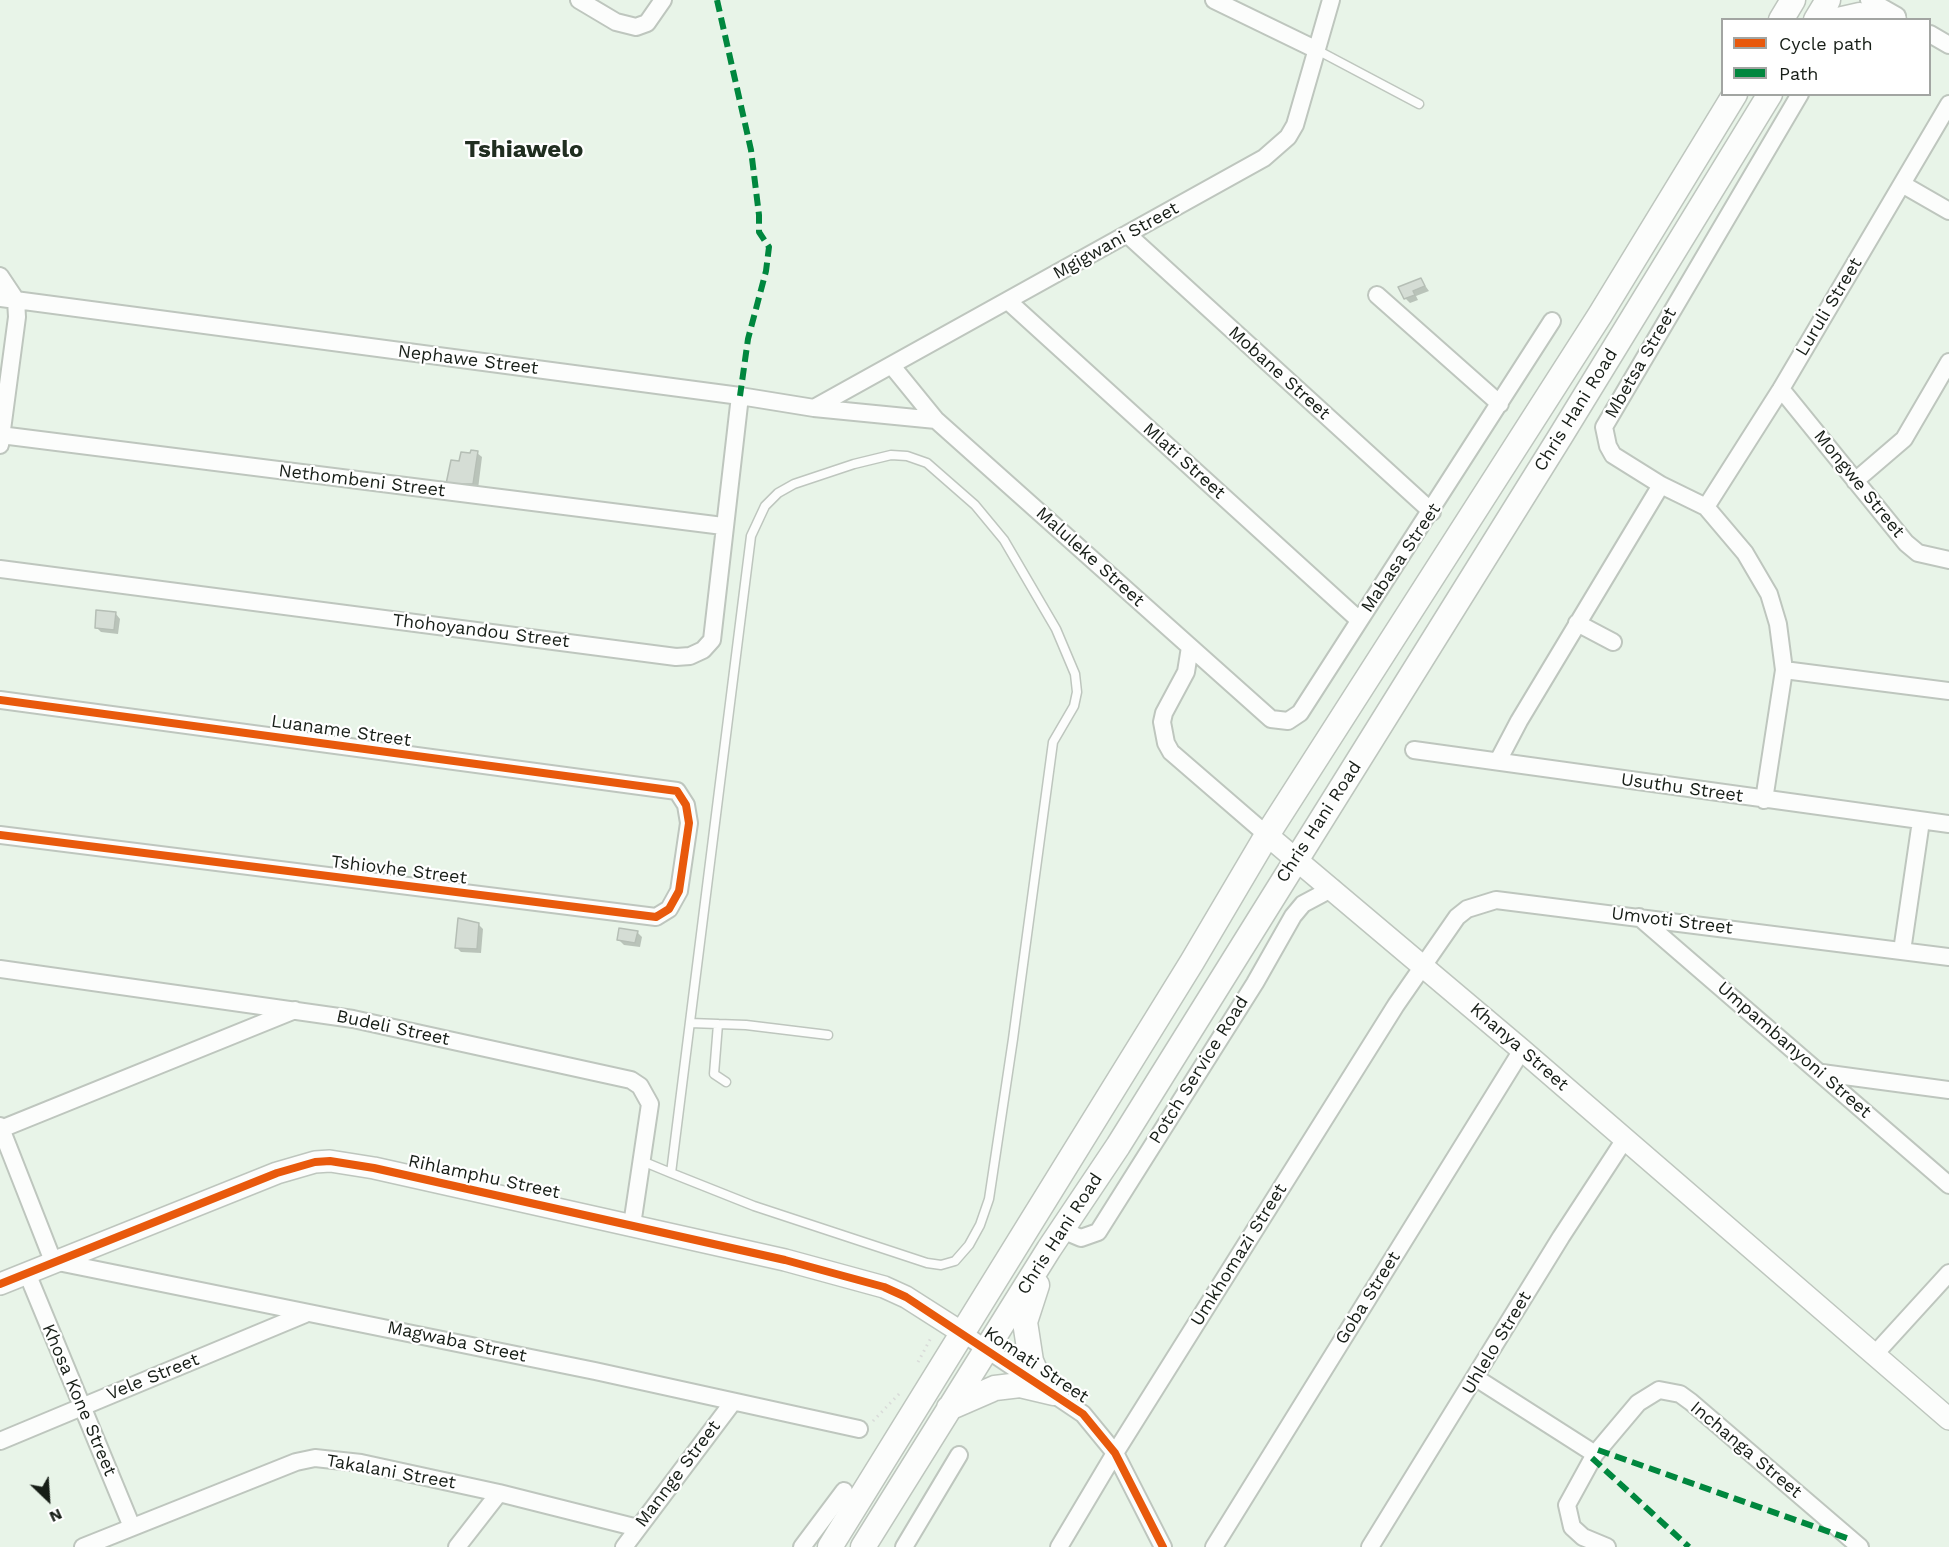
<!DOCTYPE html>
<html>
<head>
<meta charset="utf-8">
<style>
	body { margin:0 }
	#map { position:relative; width:1949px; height:1547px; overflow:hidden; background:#e8f4e8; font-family:"Work Sans",sans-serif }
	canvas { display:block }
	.legend { position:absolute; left:1721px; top:18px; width:210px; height:78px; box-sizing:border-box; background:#fff; border:2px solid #a2a5a2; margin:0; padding:8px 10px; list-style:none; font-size:18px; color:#171e17 }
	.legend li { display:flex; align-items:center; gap:12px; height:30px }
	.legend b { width:30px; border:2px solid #a2a5a2 }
	.north { position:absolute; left:18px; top:1469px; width:60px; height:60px; -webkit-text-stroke:4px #fff; paint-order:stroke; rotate:155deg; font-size:16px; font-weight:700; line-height:24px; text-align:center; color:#171e17 }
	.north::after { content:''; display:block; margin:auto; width:21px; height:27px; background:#171e17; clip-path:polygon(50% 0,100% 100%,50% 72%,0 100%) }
</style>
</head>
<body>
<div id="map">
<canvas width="1949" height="1547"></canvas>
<ul class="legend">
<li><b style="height:8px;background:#e8590c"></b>Cycle path</li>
<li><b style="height:8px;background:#00873e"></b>Path</li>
</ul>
<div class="north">N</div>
</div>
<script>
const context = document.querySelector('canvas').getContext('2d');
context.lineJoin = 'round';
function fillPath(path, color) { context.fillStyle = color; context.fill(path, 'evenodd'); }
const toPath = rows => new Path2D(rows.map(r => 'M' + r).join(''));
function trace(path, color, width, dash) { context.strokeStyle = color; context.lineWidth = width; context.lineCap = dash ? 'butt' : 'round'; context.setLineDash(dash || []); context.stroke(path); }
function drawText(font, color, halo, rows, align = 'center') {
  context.font = font + ' "Work Sans",sans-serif'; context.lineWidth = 4.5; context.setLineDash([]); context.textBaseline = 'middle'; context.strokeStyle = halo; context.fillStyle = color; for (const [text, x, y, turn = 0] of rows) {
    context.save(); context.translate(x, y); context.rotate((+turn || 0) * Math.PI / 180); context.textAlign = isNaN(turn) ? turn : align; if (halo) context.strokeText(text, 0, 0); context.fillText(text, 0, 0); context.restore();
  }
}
fillPath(toPath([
	[1421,280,1429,291,1416,296,1418,300,1410,303,1405,298],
	[477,453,482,457,478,489,453,489,460,462],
	[116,614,120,619,118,634,101,632,96,627],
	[478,924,483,929,481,953,461,952,456,947],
	[637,932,642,937,640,947,624,945,619,940]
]), '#0003');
const building = toPath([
	[1421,278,1425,286,1413,291,1415,295,1404,299,1398,287,1421,278],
	[471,450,478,451,473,484,446,484,451,460,459,461,461,452,470,453,471,450],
	[96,610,116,612,114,630,95,628,96,610],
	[458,918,479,923,477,949,455,948,458,918],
	[619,928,638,931,635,943,617,940,619,928]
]);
fillPath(building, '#d5ddd5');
trace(building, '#b5beb5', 1.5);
const service = toPath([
	[1317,50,1419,104],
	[690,1023,746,1025,828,1035],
	[718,1024,714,1074,726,1082],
	[642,1161,671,1173,754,1206,927,1263,941,1265,955,1261,969,1245,980,1225,989,1199,1013,1039,1053,742,1074,706,1077,692,1075,674,1056,629,1004,540,975,505,927,463,907,456,891,455,854,464,794,484,778,493,765,506,751,536,671,1173]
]);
const minor = toPath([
	[579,0,616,22,636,27,647,23,663,0],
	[1214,0,1317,50],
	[1869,0,1897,16],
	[1930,34,1949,45],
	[1902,184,1949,211],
	[1127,234,1432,512],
	[0,276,16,300,17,317,0,445],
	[1377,295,1500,404],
	[0,298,740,396,814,408,936,420],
	[1008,301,1359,620],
	[892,366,936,420,1271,719,1288,721,1300,713,1552,321],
	[1781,389,1906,543,1918,553,1949,560],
	[814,408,1264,158,1288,137,1295,125,1331,0],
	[0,435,723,526],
	[1855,481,1904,439,1949,362],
	[1706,507,1781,389,1949,104],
	[0,569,676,657,690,656,703,650,712,640,740,396],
	[1577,623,1613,642],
	[1190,647,1186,672,1164,713,1162,722,1166,743,1171,752,1267,835],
	[1784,670,1949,691],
	[0,700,677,791,686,805,689,823,679,891,669,909,656,917,0,835],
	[1414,750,1949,824],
	[1498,761,1519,721,1661,485],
	[1764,800,1784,670,1778,624,1769,594,1745,553,1706,507,1661,485,1613,455,1608,446,1604,427,1800,94],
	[1639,917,1949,1185],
	[1902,951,1921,821],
	[0,969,353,1019,631,1080,640,1086,650,1104,632,1225],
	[1822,1073,1949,1090],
	[0,1126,53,1261,595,1371,859,1429],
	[1,1129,295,1010],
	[1062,1230,1081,1238,1098,1232,1255,983,1293,916,1303,904,1333,888],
	[27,1273,132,1527],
	[964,1334,1083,1414,1115,1453,1163,1547],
	[1875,1354,1949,1273],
	[1476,1378,1595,1454],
	[0,1441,305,1314],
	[83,1547,296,1462,315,1458,361,1463,499,1493,638,1528],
	[457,1547,499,1493],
	[624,1547,733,1402],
	[802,1547,844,1491],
	[904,1547,959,1455],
	[1059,1547,1115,1453,1396,1005,1457,917,1467,909,1496,900,1949,957],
	[1214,1547,1522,1050],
	[1370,1547,1561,1237,1625,1139],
	[1607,1547,1583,1537,1572,1527,1567,1505,1595,1454,1638,1403,1659,1390,1680,1394,1691,1402,1860,1547]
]);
const tertiary = toPath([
	[1267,835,1522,1050,1949,1419],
	[0,1284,277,1173,315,1162,330,1161,374,1168,785,1260,884,1287,906,1297,964,1334]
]);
const secondary = toPath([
	[1781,20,1793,0],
	[1816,20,1828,0],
	[1838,20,1860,15,1894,20],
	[1037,1285,1025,1322,1031,1361,1041,1384],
	[949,1408,995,1388,1020,1385,1054,1393],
	[830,1547,1192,962,1267,835,1600,315,1735,94],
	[863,1547,1049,1249,1118,1146,1560,437,1770,94]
]);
trace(service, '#bec6be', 11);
trace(minor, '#bec6be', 20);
trace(tertiary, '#bec6be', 24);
trace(secondary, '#bec6be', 27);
trace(toPath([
	[918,1362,932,1336],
	[873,1421,900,1393]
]), '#d9dbd9', 3, [1.5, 4.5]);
trace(service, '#fcfdfc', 8);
trace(minor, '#fcfdfc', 16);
trace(tertiary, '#fcfdfc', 21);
trace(secondary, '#fcfdfc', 24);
trace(toPath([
	[717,0,751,150,759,215,759,232,769,247,766,271,748,339,740,396],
	[1598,1450,1852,1540],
	[1592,1458,1689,1547]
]), '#00873e', 6, [12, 6]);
trace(toPath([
	[0,700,677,791,686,805,689,823,679,891,669,909,656,917,0,835],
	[0,1284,277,1173,315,1162,330,1161,374,1168,785,1260,884,1287,906,1297,1083,1414,1115,1453,1163,1547]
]), '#e8590c', 8);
drawText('18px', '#171e17', '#fff', [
	["Mgigwani Street",1116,241,-29],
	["Luruli Street",1829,307,-59],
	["Nephawe Street",468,360,7],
	["Mbetsa Street",1641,363,-60],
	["Mobane Street",1279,373,42],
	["Chris Hani Road",1576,410,-58],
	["Mlati Street",1184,461,42],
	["Nethombeni Street",362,481,7],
	["Mongwe Street",1859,484,51],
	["Maluleke Street",1090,557,42],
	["Mabasa Street",1401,558,-56],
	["Thohoyandou Street",481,631,7],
	["Luaname Street",341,731,8],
	["Usuthu Street",1682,788,8],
	["Chris Hani Road",1319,822,-57],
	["Tshiovhe Street",399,870,7],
	["Umvoti Street",1672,921,7],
	["Budeli Street",393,1028,12],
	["Khanya Street",1519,1047,41],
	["Umpambanyoni Street",1794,1050,41],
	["Potch Service Road",1199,1070,-58],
	["Rihlamphu Street",484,1177,12],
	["Chris Hani Road",1060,1234,-57],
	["Umkhomazi Street",1239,1255,-58],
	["Goba Street",1368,1298,-58],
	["Magwaba Street",457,1342,12],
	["Uhlelo Street",1497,1343,-59],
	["Komati Street",1036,1365,34],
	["Vele Street",153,1377,-22],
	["Khosa Kone Street",79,1400,67],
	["Inchanga Street",1746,1450,40],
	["Takalani Street",391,1472,10],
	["Mannge Street",678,1474,-53]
]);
drawText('bold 24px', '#202e20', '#fff', [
	["Tshiawelo",524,150]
]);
</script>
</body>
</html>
